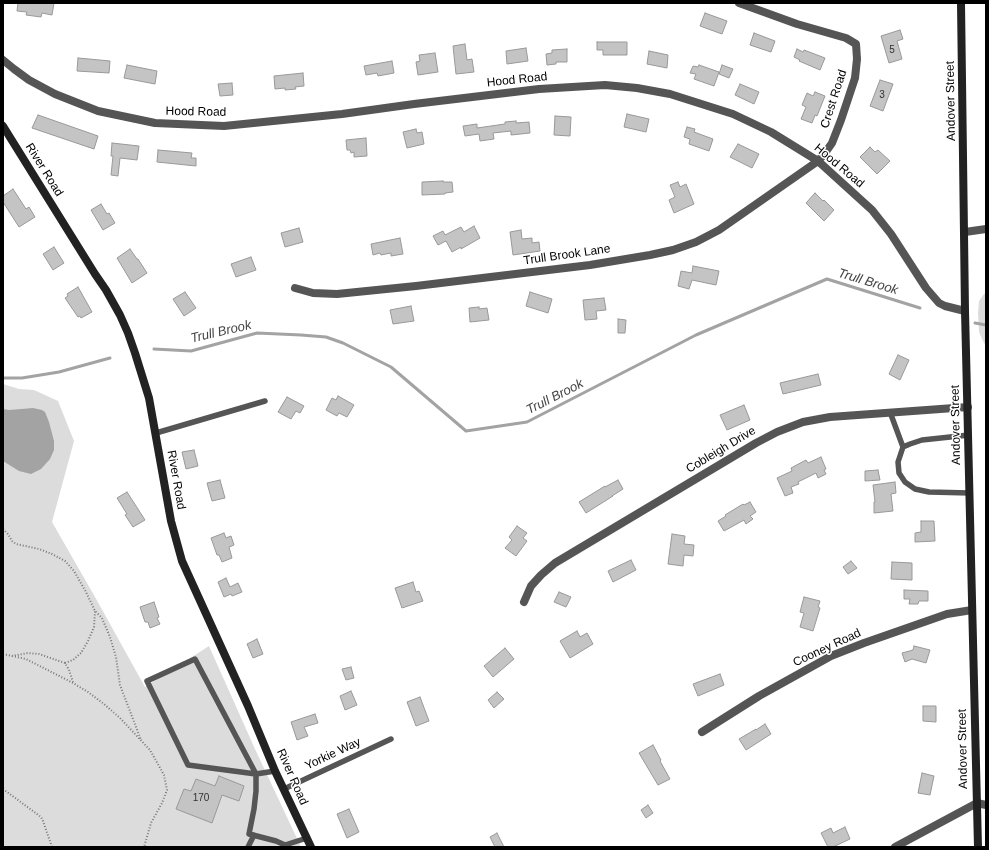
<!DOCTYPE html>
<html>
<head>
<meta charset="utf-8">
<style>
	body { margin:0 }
	#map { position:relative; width:989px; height:850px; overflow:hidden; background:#fff; font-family:Arial,sans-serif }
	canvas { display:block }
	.frame { position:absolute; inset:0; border:4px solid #000; pointer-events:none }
</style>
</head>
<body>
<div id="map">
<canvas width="989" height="850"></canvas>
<div class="frame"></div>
</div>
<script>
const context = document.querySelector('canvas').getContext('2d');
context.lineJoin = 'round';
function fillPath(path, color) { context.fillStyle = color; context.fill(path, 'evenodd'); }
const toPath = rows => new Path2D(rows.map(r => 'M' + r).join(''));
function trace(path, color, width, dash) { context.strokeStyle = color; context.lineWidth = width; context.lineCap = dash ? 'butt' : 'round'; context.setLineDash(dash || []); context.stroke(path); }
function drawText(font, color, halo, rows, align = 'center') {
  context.font = font + ' Arial,sans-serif'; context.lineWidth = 3; context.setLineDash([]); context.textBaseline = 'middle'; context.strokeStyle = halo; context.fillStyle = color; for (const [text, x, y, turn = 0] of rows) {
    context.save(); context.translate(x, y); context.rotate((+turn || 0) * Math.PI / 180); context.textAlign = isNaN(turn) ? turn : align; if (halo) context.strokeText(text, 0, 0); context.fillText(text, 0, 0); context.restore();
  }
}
fillPath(toPath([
	[986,293,986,345,984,343,979,332,978,313,979,301,984,294],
	[3,384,19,389,34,390,58,401,74,441,52,522,95,597,145,687,209,646,255,749,301,847,3,847]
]), '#dcdcdc');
fillPath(toPath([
	[33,408,42,410,45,412,49,422,54,441,54,450,50,459,41,469,31,474,19,471,3,461,3,409,9,410]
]), '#a3a3a3');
trace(toPath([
	[975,323,986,325],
	[154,349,191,351,257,333,301,335,326,337,343,343,391,367,466,431,527,422,696,335,827,279,920,308],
	[3,378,22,378,59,372,110,358]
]), '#a3a3a3', 3);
const building = toPath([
	[18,3,54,3,52,15,42,13,41,17,26,15,27,12,17,11,18,3],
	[705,13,727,21,722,34,700,26,705,13],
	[900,30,903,39,897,41,902,59,889,63,881,36,900,30],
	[754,33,775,41,771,52,750,45,754,33],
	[597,42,627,42,627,55,603,55,603,50,597,50,597,42],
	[465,44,467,60,472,59,474,72,456,74,453,46,465,44],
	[526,48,528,61,507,64,506,51,526,48],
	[567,49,567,62,556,62,556,64,547,65,546,54,552,53,552,50,567,49],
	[797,49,803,52,804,50,825,58,820,70,799,61,800,60,794,57,797,49],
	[649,51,668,55,667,68,647,64,649,51],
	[435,53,438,72,418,75,416,62,420,61,419,55,435,53],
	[78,58,110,61,109,73,77,71,78,58],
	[392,61,394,73,378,76,377,73,366,75,364,66,392,61],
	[127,65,157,71,155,84,124,78,127,65],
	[699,65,719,72,714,86,694,79,696,74,690,73,693,66,698,67,699,65],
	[722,65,733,69,729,78,719,74,722,65],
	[303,73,304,86,295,87,296,89,285,90,285,88,275,89,274,76,303,73],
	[880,80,893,84,883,111,870,106,880,80],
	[232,83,233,95,220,96,218,84,232,83],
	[740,84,759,92,754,104,735,95,740,84],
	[815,92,825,96,817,116,815,115,812,123,801,119,806,107,802,105,807,93,813,96,815,92],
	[627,114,649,119,646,132,624,127,627,114],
	[38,115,98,136,94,149,32,128,38,115],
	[555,116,571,117,570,136,554,135,555,116],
	[516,121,516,123,529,122,530,133,511,135,511,131,493,133,494,139,480,141,479,134,465,136,463,126,477,124,477,128,505,124,505,122,516,121],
	[687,127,695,129,694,132,713,139,709,151,689,144,690,139,684,137,687,127],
	[416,129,417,133,422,132,424,144,407,148,403,132,416,129],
	[366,138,367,156,354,157,354,152,351,153,350,150,347,150,346,140,366,138],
	[112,143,139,146,137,160,120,158,118,176,111,175,113,156,111,156,112,143],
	[738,144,759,154,752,168,730,157,738,144],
	[870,147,875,152,878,150,890,161,877,174,860,157,870,147],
	[158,150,192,153,191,158,196,158,196,166,157,162,158,150],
	[443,181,443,182,452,182,453,192,445,193,445,194,422,195,422,182,443,181],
	[678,182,680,187,686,184,694,204,674,213,669,200,675,197,670,185,678,182],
	[13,189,26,209,29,207,35,217,19,227,3,202,3,196,13,189],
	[815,193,823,201,824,200,834,210,824,221,806,203,815,193],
	[101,204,107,214,109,213,115,223,103,230,91,210,101,204],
	[474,226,480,238,461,249,461,247,452,252,446,241,438,245,433,236,443,231,445,235,461,227,464,232,474,226],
	[299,228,303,242,285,247,281,233,299,228],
	[521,230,522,239,532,238,532,243,539,242,540,251,513,255,510,232,521,230],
	[400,238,403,254,391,256,391,253,381,255,380,253,373,255,371,244,400,238],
	[54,247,64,263,53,270,43,254,54,247],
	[130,249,137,259,138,259,147,273,132,283,117,258,130,249],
	[251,257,256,270,236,277,231,264,251,257],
	[693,266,719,271,716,285,692,280,689,289,678,286,681,271,692,273,693,266],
	[78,287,92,312,81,318,80,316,78,317,65,298,68,296,67,294,78,287],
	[185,292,196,308,184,316,173,299,185,292],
	[530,292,552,299,548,313,526,306,530,292],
	[604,298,606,310,596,311,597,319,585,320,583,300,604,298],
	[411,306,414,321,393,324,390,310,411,306],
	[479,307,479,309,487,308,489,320,470,322,469,308,479,307],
	[618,319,626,320,625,333,618,333,618,319],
	[898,355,909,360,900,380,889,374,898,355],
	[818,374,821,385,783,394,780,383,818,374],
	[338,396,354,405,347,417,339,413,337,416,326,410,332,398,336,400,338,396],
	[287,397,304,406,300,413,296,411,291,419,278,412,287,397],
	[744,405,750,420,727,430,720,415,744,405],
	[194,450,198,466,186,469,182,452,194,450],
	[821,457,826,469,824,470,826,474,818,478,816,473,798,482,799,484,791,487,793,493,785,496,777,478,792,471,791,468,806,460,808,463,821,457],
	[878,470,880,480,865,481,865,471,878,470],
	[220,480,225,498,212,501,207,483,220,480],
	[618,480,623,489,612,496,613,496,586,513,579,502,605,486,605,487,618,480],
	[895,482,896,493,891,494,893,511,874,513,874,502,875,502,873,485,895,482],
	[127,492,145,520,133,527,125,515,127,514,117,498,127,492],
	[750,502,756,512,750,516,753,519,746,524,744,520,724,531,718,521,726,516,725,515,743,504,744,505,750,502],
	[921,521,934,521,935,541,915,542,915,533,921,532,921,521],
	[517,526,527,533,523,538,527,541,516,556,505,548,512,540,509,537,517,526],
	[224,533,226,538,231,536,234,545,229,547,232,558,222,562,219,555,217,555,211,538,224,533],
	[672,534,685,536,684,544,694,545,693,556,684,555,683,566,668,564,672,534],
	[631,560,636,570,613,582,608,571,631,560],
	[851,561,857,568,848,574,843,567,851,561],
	[892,562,912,563,912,580,891,579,892,562],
	[226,578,230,587,238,583,242,592,232,596,231,594,224,597,218,582,226,578],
	[413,582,416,592,419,591,423,601,402,608,395,588,413,582],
	[904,590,928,591,928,601,919,601,918,604,909,604,910,599,904,599,904,590],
	[559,592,571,597,566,607,554,602,559,592],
	[804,597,820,601,818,607,820,608,813,631,800,627,804,613,800,612,804,597],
	[154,602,159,617,157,618,160,624,150,628,148,622,145,622,140,607,154,602],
	[577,631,580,637,587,633,593,644,570,658,560,641,577,631],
	[257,639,263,654,253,658,247,644,257,639],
	[914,646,930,650,926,663,912,659,905,662,902,653,913,650,914,646],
	[505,648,514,659,493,677,484,666,505,648],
	[351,667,354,678,346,680,342,669,351,667],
	[720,674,724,685,698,696,693,684,720,674],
	[351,691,357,705,345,710,340,696,351,691],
	[497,692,504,699,494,708,488,700,497,692],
	[420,697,429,721,416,726,407,702,420,697],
	[923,706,936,706,936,722,923,721,923,706],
	[315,714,318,723,304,727,308,736,297,740,291,722,315,714],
	[765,724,771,734,746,750,739,739,756,729,756,730,765,724],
	[653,745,661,760,660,761,670,779,658,785,639,753,653,745],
	[922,773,934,776,930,795,918,793,922,773],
	[219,776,244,786,239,801,222,795,212,823,176,809,184,789,191,791,196,779,215,786,219,776],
	[648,805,653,813,646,818,641,810,648,805],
	[349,809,359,832,347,838,337,814,349,809],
	[845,827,850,839,833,847,828,847,821,833,831,828,833,833,845,827],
	[497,833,504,847,495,847,490,837,497,833]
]);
fillPath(building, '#c4c4c4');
trace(building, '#999', 1);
trace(toPath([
	[3,529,8,534,12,541,16,544,39,549,52,554,65,561,74,571,86,592,95,611,102,618,110,637,116,657,120,685,141,740],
	[3,654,12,656,28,653,39,654,65,663,69,670,73,682],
	[12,656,26,659,73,683,88,692,104,704,120,718,150,750,164,775,167,790,162,803,151,823,144,847],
	[65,663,73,660,81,653,88,641,94,627,95,611],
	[3,789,41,817,43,821,52,847]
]), '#777', 2, [1, 2]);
trace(toPath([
	[890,412,903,447],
	[156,433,265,401],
	[969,435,922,440,910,444,903,447,898,462,899,473,905,482,915,489,929,492,970,493],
	[275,771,256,774,188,765,147,681,195,659,256,774,256,791,254,809,249,834,276,841,285,845,307,838],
	[284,789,391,739],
	[248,847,254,835]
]), '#555', 5.5);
trace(toPath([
	[3,60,14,69,29,80,55,94,98,111,155,123,224,126,342,114,414,104,539,89,605,85,637,88,670,94,733,114,771,132,818,161,872,210,891,234,926,288,939,303,945,306,965,311],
	[965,232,986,229],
	[295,288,313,293,337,294,416,286,590,265,650,255,673,250,696,242,719,230,818,161,825,153,832,143,841,120,855,78,857,59,856,44,846,38,797,24,739,3],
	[524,602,531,586,541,575,555,563,756,443,777,432,803,422,830,417,968,407],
	[702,732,759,696,831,656,864,643,947,614,972,610],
	[895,847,977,803,986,805]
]), '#555', 8);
trace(toPath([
	[961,3,965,311,978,847],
	[3,126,95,274,106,290,120,315,128,333,135,353,149,398,171,521,182,561,248,706,275,771,311,847]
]), '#222', 8);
drawText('10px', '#313131', null, [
	["5",892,50],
	["3",882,95],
	["170",201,798]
]);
drawText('12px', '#000', '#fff', [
	["Hood Road",517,80,-6],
	["Crest Road",834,99,-72],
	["Andover Street",951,101,-91],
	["Hood Road",196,112,1],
	["Hood Road",839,166,40],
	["River Road",44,170,58],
	["Trull Brook Lane",567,255,-8],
	["Andover Street",956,425,-91],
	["Cobleigh Drive",721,450,-31],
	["River Road",176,480,80],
	["Cooney Road",827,648,-25],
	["Andover Street",963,749,-91],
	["Yorkie Way",333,754,-25],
	["River Road",292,777,66]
]);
drawText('italic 13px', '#444', '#fff', [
	["Trull Brook",868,282,17],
	["Trull Brook",221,332,-13],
	["Trull Brook",555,397,-27]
]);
</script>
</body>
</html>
